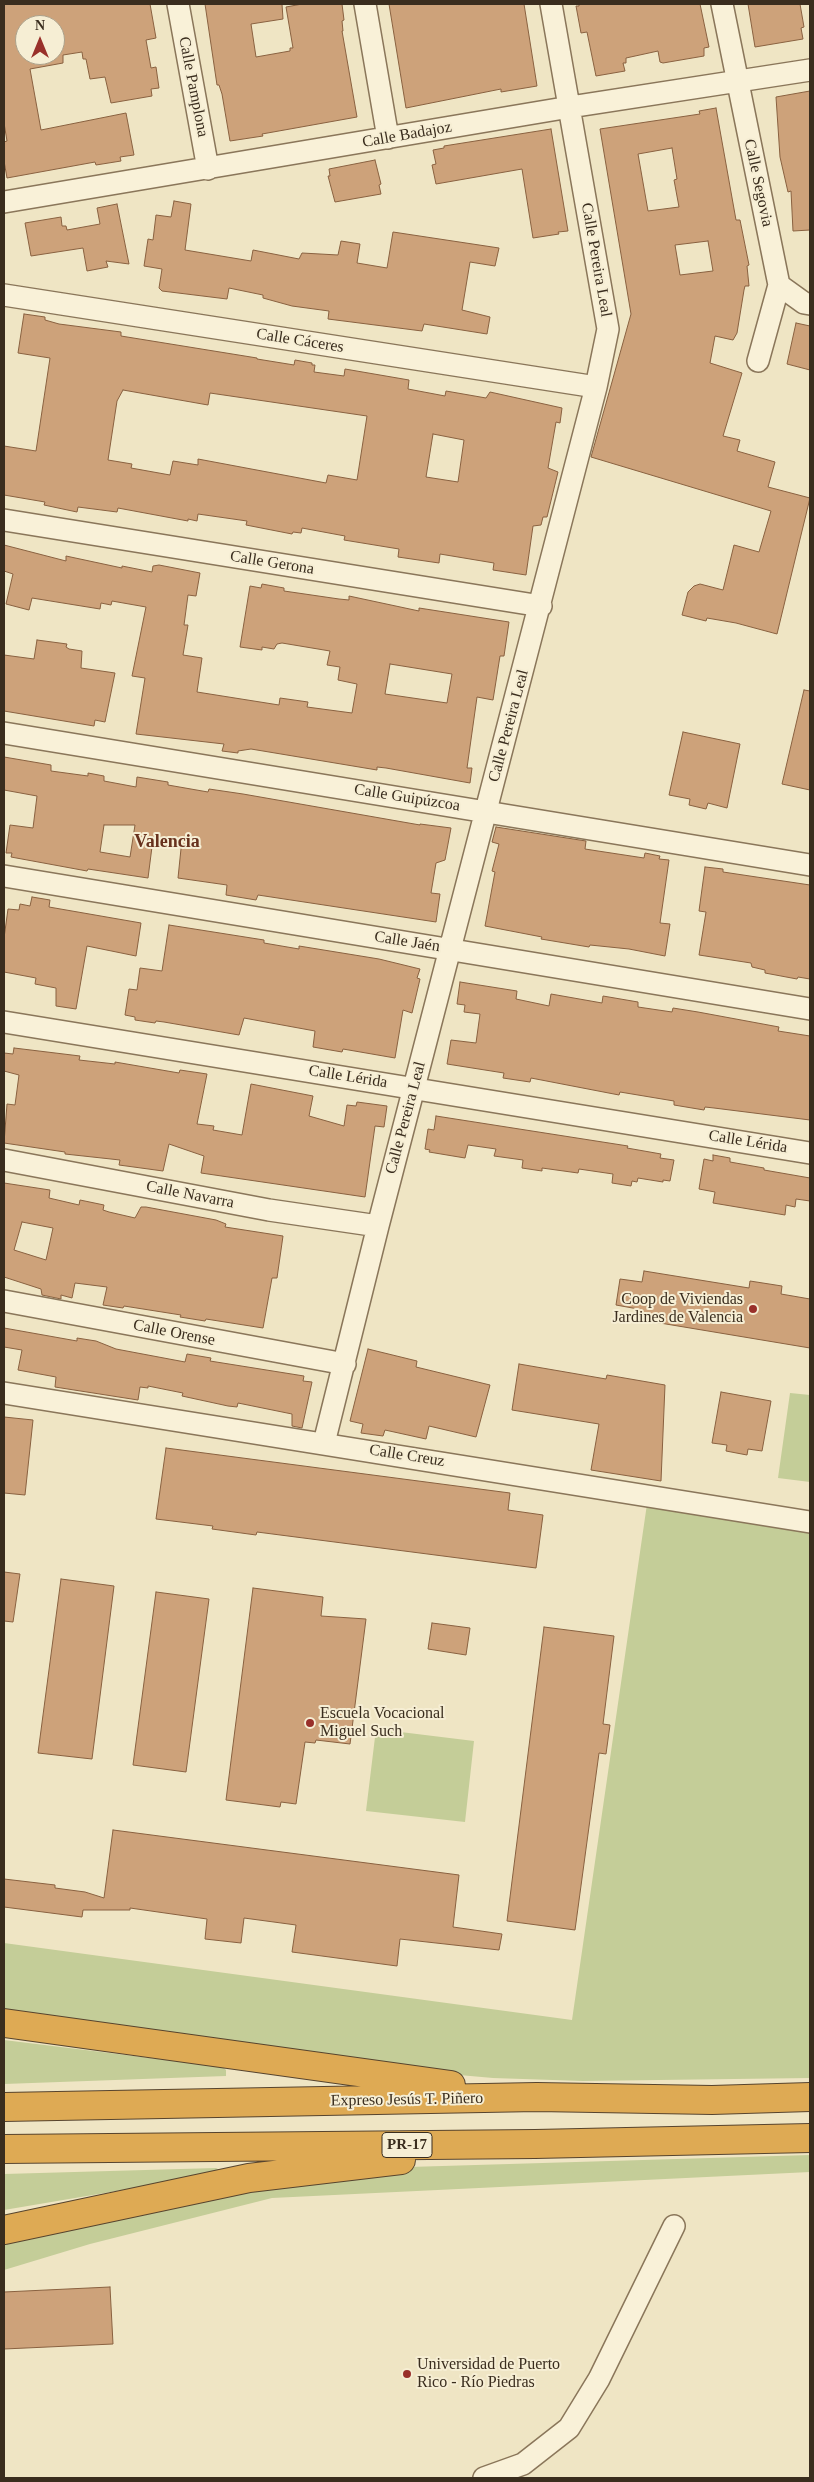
<!DOCTYPE html>
<html>
<head>
<meta charset="utf-8">
<style>
	body { margin:0 }
	#map { position:relative; width:814px; height:2482px; overflow:hidden; background:#efe5c4; font-family:Georgia,serif }
	canvas { display:block }
	.frame { position:absolute; inset:0; border:5px solid #3a2d1e; pointer-events:none }
	.north { position:absolute; left:15px; top:15px; width:50px; height:50px; box-sizing:border-box; background:#f6eed4; border:1px solid #aba18b; border-radius:50%; rotate:0deg; font-size:14px; font-weight:700; line-height:20px; text-align:center; color:#3a2d1e }
	.north::after { content:''; display:block; margin:auto; width:18px; height:22px; background:#99302a; clip-path:polygon(50% 0,100% 100%,50% 72%,0 100%) }
</style>
</head>
<body>
<div id="map">
<canvas width="814" height="2482"></canvas>
<div class="frame"></div>
<div class="north">N</div>
</div>
<script>
const context = document.querySelector('canvas').getContext('2d');
context.lineJoin = 'round';
function fillPath(path, color) { context.fillStyle = color; context.fill(path, 'evenodd'); }
const toPath = rows => new Path2D(rows.map(r => 'M' + r).join(''));
function trace(path, color, width, dash) { context.strokeStyle = color; context.lineWidth = width; context.lineCap = dash ? 'butt' : 'round'; context.setLineDash(dash || []); context.stroke(path); }
function drawText(font, color, halo, rows, align = 'center') {
  context.font = font + ' Georgia,serif'; context.lineWidth = 4; context.setLineDash([]); context.textBaseline = 'middle'; context.strokeStyle = halo; context.fillStyle = color; for (const [text, x, y, turn = 0] of rows) {
    context.save(); context.translate(x, y); context.rotate((+turn || 0) * Math.PI / 180); context.textAlign = isNaN(turn) ? turn : align; if (halo) context.strokeText(text, 0, 0); context.fillText(text, 0, 0); context.restore();
  }
}
fillPath(toPath([
	[790,1393,810,1395,810,1482,778,1478],
	[647,1504,810,1531,810,2078,583,2081,493,2078,425,2072,4,2011,4,1943,572,2020],
	[376,1729,474,1741,465,1822,366,1811],
	[4,2040,223,2067,226,2070,226,2076,4,2084],
	[810,2155,810,2172,272,2198,90,2244,4,2270,4,2245,86,2222,272,2180,409,2167],
	[216,2168,222,2171,217,2174,4,2210,4,2174]
]), '#c4cd98');
const building = toPath([
	[4,4,150,4,156,38,146,40,151,68,156,67,159,88,151,89,152,96,111,103,105,77,90,79,86,59,83,59,82,52,63,55,63,63,30,69,41,130,126,113,134,155,120,157,121,161,96,165,95,162,7,178,4,161,4,142,7,141,4,123,4,4],
	[25,25,55,25,55,55,25,55,25,25],
	[205,4,282,4,283,19,251,24,256,57,290,51,290,48,293,48,286,7,302,4,342,4,344,20,342,21,343,31,342,31,357,117,262,134,263,136,230,141,222,94,219,85,217,85,205,4],
	[389,4,524,4,537,86,501,92,501,89,406,108,389,4],
	[579,4,700,4,709,47,704,48,704,56,663,63,660,62,658,51,626,58,626,63,623,63,625,71,596,76,587,32,581,33,576,6,579,6,579,4],
	[748,4,800,4,804,27,801,28,803,39,755,47,748,4],
	[810,91,810,230,793,231,791,191,788,192,780,157,776,97,810,91],
	[716,108,736,220,740,220,749,265,747,266,749,286,745,286,744,290,737,333,733,340,715,336,710,363,742,373,723,436,740,440,737,451,775,462,768,487,810,498,777,634,736,623,707,618,706,621,682,615,688,592,694,586,700,584,723,590,734,545,759,552,771,511,591,457,631,314,600,129,700,114,699,111,716,108],
	[672,148,677,179,674,180,679,207,648,211,638,154,672,148],
	[708,241,713,271,680,275,675,245,708,241],
	[551,129,568,231,558,232,559,234,533,238,522,169,436,184,432,165,436,164,433,150,444,148,444,146,551,129],
	[375,160,381,184,379,185,381,194,335,202,328,176,330,176,329,169,375,160],
	[174,201,191,204,185,250,251,261,253,250,299,259,302,253,338,255,341,241,360,244,357,263,387,268,393,232,499,248,495,266,470,262,462,310,490,317,487,334,424,324,422,331,328,319,329,311,292,306,263,298,263,295,229,288,227,299,162,291,159,288,162,269,144,266,148,239,153,240,156,215,171,217,174,201],
	[117,204,129,264,106,261,108,267,87,271,83,248,31,256,25,223,61,217,62,226,66,226,67,230,100,224,97,208,117,204],
	[24,314,45,317,45,320,59,324,121,332,121,336,257,358,257,359,288,364,294,365,295,360,312,363,312,365,315,365,314,372,344,376,345,369,409,380,408,389,445,396,446,391,486,398,490,392,562,408,560,423,556,422,548,468,558,472,547,517,543,517,541,525,533,526,526,575,493,570,494,563,440,554,439,563,398,557,399,549,344,540,345,536,302,528,301,533,293,532,292,534,246,525,247,521,198,514,197,521,188,519,188,521,118,508,117,512,78,507,77,512,44,505,45,502,4,495,4,446,36,451,50,358,18,353,24,314],
	[123,390,208,405,210,393,367,416,357,480,328,475,326,483,198,459,198,465,173,461,170,475,131,468,132,464,108,460,117,401,123,390],
	[433,434,464,440,458,482,426,477,433,434],
	[796,323,810,326,810,370,787,364,796,323],
	[4,545,66,561,66,556,122,568,122,566,152,572,153,566,159,565,200,573,196,596,188,595,184,625,188,625,183,655,202,658,197,692,279,705,280,698,308,702,307,707,352,713,357,684,338,680,340,667,327,665,330,651,282,643,277,644,274,649,262,647,262,650,240,647,250,586,261,588,262,584,284,588,284,591,339,599,349,600,349,596,419,611,419,608,509,622,504,656,500,656,493,700,477,697,467,768,472,768,470,783,386,768,377,767,377,770,251,749,238,751,238,753,222,751,224,744,136,734,145,678,132,676,146,607,112,601,111,605,101,603,100,609,32,598,29,610,6,604,13,574,4,571,4,545],
	[390,664,452,674,447,703,385,694,390,664],
	[37,640,67,644,66,647,69,649,82,651,81,668,115,673,105,722,95,720,94,726,4,711,4,655,34,659,37,640],
	[804,690,810,691,810,790,782,784,804,690],
	[683,732,740,744,727,808,708,803,706,809,689,805,690,799,669,795,683,732],
	[4,757,51,765,51,771,88,776,88,773,104,776,104,781,136,787,137,777,168,782,168,785,208,792,209,789,243,794,420,825,420,824,451,828,445,860,436,863,431,893,440,894,436,922,258,895,256,900,226,895,227,885,178,878,182,839,153,839,148,878,88,869,87,871,11,857,12,853,6,853,10,825,33,828,37,796,4,790,4,757],
	[104,825,135,825,130,857,100,852,104,825],
	[496,827,586,841,585,849,598,851,644,858,645,853,660,856,659,859,669,860,660,923,670,924,665,956,629,949,590,945,589,947,541,939,542,937,485,926,495,872,492,871,499,844,492,842,496,827],
	[705,867,723,869,723,872,810,885,810,979,798,977,797,979,765,973,765,970,752,967,751,963,699,955,706,912,699,911,705,867],
	[32,897,50,900,49,907,141,923,136,956,87,946,76,1009,56,1006,56,988,35,984,36,978,4,972,4,938,8,909,19,910,20,904,30,906,32,897],
	[169,925,264,940,264,943,299,949,299,946,379,959,420,969,417,978,420,979,412,1013,403,1010,395,1058,343,1049,342,1052,313,1047,315,1031,244,1018,239,1035,164,1022,156,1021,155,1023,135,1020,135,1017,125,1015,129,989,137,990,140,968,162,971,169,925],
	[460,982,517,991,516,999,549,1006,551,994,602,1003,603,996,638,1002,638,1007,672,1012,673,1008,698,1012,779,1027,778,1031,810,1036,810,1120,714,1108,705,1107,704,1110,674,1105,674,1101,620,1092,619,1095,531,1078,530,1082,503,1078,504,1073,447,1064,451,1040,476,1043,480,1014,464,1012,465,1005,457,1004,460,982],
	[14,1048,80,1056,79,1060,115,1064,115,1062,179,1073,180,1070,207,1074,197,1124,214,1126,213,1130,242,1135,251,1084,313,1096,309,1116,344,1126,347,1105,356,1106,357,1102,387,1106,384,1127,375,1126,365,1197,201,1173,204,1156,169,1144,163,1171,119,1165,120,1160,65,1154,65,1152,4,1143,7,1104,15,1105,19,1075,4,1071,4,1053,13,1054,14,1048],
	[436,1116,628,1146,627,1148,661,1154,660,1158,674,1160,670,1181,663,1180,663,1182,638,1178,637,1182,632,1181,631,1186,612,1183,613,1174,579,1169,578,1173,542,1168,542,1171,522,1168,523,1160,494,1156,496,1149,468,1145,465,1158,429,1152,430,1150,425,1149,428,1129,434,1130,436,1116],
	[713,1155,730,1158,730,1162,764,1168,764,1170,810,1178,810,1201,796,1199,795,1207,786,1205,785,1215,713,1203,715,1192,699,1189,704,1159,713,1161,713,1155],
	[4,1183,50,1190,49,1198,79,1205,80,1200,104,1205,103,1210,109,1212,135,1218,141,1207,146,1207,216,1220,226,1224,225,1227,283,1236,277,1278,272,1278,263,1328,206,1319,205,1321,180,1317,181,1315,124,1306,123,1308,103,1305,107,1287,75,1283,72,1298,61,1295,61,1299,42,1295,41,1289,4,1277,4,1183],
	[22,1222,53,1228,46,1260,14,1250,22,1222],
	[644,1271,749,1288,750,1281,782,1286,781,1294,810,1299,810,1348,636,1319,638,1309,616,1305,620,1279,642,1282,644,1271],
	[4,1328,77,1341,77,1338,96,1341,116,1349,185,1362,187,1354,211,1358,210,1361,304,1376,303,1381,312,1382,302,1428,292,1426,292,1414,238,1403,237,1407,228,1406,182,1396,183,1393,148,1386,148,1388,140,1387,138,1400,55,1387,56,1377,18,1370,22,1350,4,1347,4,1328],
	[368,1349,417,1361,416,1367,490,1385,476,1437,429,1426,426,1439,385,1430,383,1436,361,1433,363,1424,350,1421,368,1349],
	[519,1364,606,1379,607,1375,665,1385,661,1481,591,1470,599,1424,512,1410,519,1364],
	[721,1392,771,1401,762,1451,748,1449,747,1455,726,1451,727,1445,712,1443,721,1392],
	[4,1417,33,1420,25,1495,4,1493,4,1417],
	[166,1448,510,1493,508,1510,543,1515,536,1568,257,1532,256,1535,212,1529,213,1526,156,1519,166,1448],
	[4,1572,20,1574,13,1622,4,1621,4,1572],
	[61,1579,114,1586,92,1759,38,1753,61,1579],
	[253,1588,323,1597,321,1616,366,1619,350,1744,316,1740,315,1743,305,1742,296,1804,281,1802,280,1807,226,1800,253,1588],
	[156,1592,209,1599,186,1772,133,1765,156,1592],
	[432,1623,470,1628,466,1655,428,1649,432,1623],
	[544,1627,614,1636,603,1724,610,1725,606,1754,599,1753,575,1930,507,1921,544,1627],
	[113,1830,459,1875,453,1927,502,1934,499,1950,400,1939,397,1966,292,1952,296,1925,244,1918,241,1943,205,1939,207,1919,130,1908,130,1910,83,1910,82,1917,4,1907,4,1879,55,1885,55,1888,85,1892,104,1898,113,1830],
	[110,2287,113,2344,4,2349,4,2292,110,2287]
]);
fillPath(building, '#cda27a');
trace(building, '#896140', 1);
const street = toPath([
	[178,4,208,169],
	[365,4,388,138],
	[722,4,779,285,758,361],
	[4,202,570,107,810,70],
	[779,285,804,303,810,304],
	[4,295,596,387],
	[4,520,541,606],
	[4,733,810,865],
	[4,876,810,1009],
	[4,1022,810,1153],
	[4,1160,269,1210,378,1226],
	[4,1301,345,1364],
	[4,1393,810,1522],
	[324,1443,378,1226,596,387,608,329,551,4],
	[484,2478,523,2464,569,2428,599,2379,674,2226]
]);
const highway = toPath([
	[4,2023,451,2085],
	[4,2107,537,2097,712,2100,810,2097],
	[4,2149,535,2144,810,2138],
	[4,2230,249,2178,401,2160]
]);
trace(street, '#8a765a', 24);
trace(highway, '#57442e', 30);
trace(street, '#f9f1d8', 21);
trace(highway, '#deaa54', 28);
for (const [x, y, r, color] of [
	[753,1309,5,"#99302a"],
	[310,1723,5,"#99302a"],
	[407,2374,5,"#99302a"]
]) { const dot = new Path2D(); dot.arc(x, y, r, 0, 2 * Math.PI); context.fillStyle = color; context.fill(dot); trace(dot, '#f6eed4', 2); }
for (const [x, y, w] of [
	[407,2145,50]
]) { const box = new Path2D(); box.roundRect(x - w / 2, y - 12.5, w, 25, 4); context.fillStyle = '#f6eed4'; context.fill(box); trace(box, '#3a2d1e', 1); }
drawText('bold 15px', '#3a2d1e', null, [
	["PR-17",407,2145]
]);
drawText('16px', '#3a2d1e', '#f6eed4', [
	["Calle Pamplona",193,87,79],
	["Calle Badajoz",407,135,-10],
	["Calle Segovia",758,183,78],
	["Calle Pereira Leal",596,260,80],
	["Calle Cáceres",300,341,9],
	["Calle Gerona",272,563,9],
	["Calle Pereira Leal",509,726,-75],
	["Calle Guipúzcoa",407,798,9],
	["Calle Jaén",407,942,9],
	["Calle Lérida",348,1077,9],
	["Calle Pereira Leal",406,1118,-75],
	["Calle Lérida",748,1142,9],
	["Calle Navarra",190,1195,11],
	["Calle Orense",174,1333,11],
	["Calle Creuz",407,1456,9],
	["Expreso Jesús T. Piñero",407,2100,-1]
]);
drawText('16px', '#3a2d1e', '#f6eed4', [
	["Coop de Viviendas",743,1300,"right"],
	["Jardines de Valencia",743,1318,"right"],
	["Escuela Vocacional",320,1714],
	["Miguel Such",320,1732],
	["Universidad de Puerto",417,2365],
	["Rico - Río Piedras",417,2383]
], 'left');
drawText('bold 18px', '#67311d', '#f6eed4', [
	["Valencia",167,842]
]);
</script>
</body>
</html>
